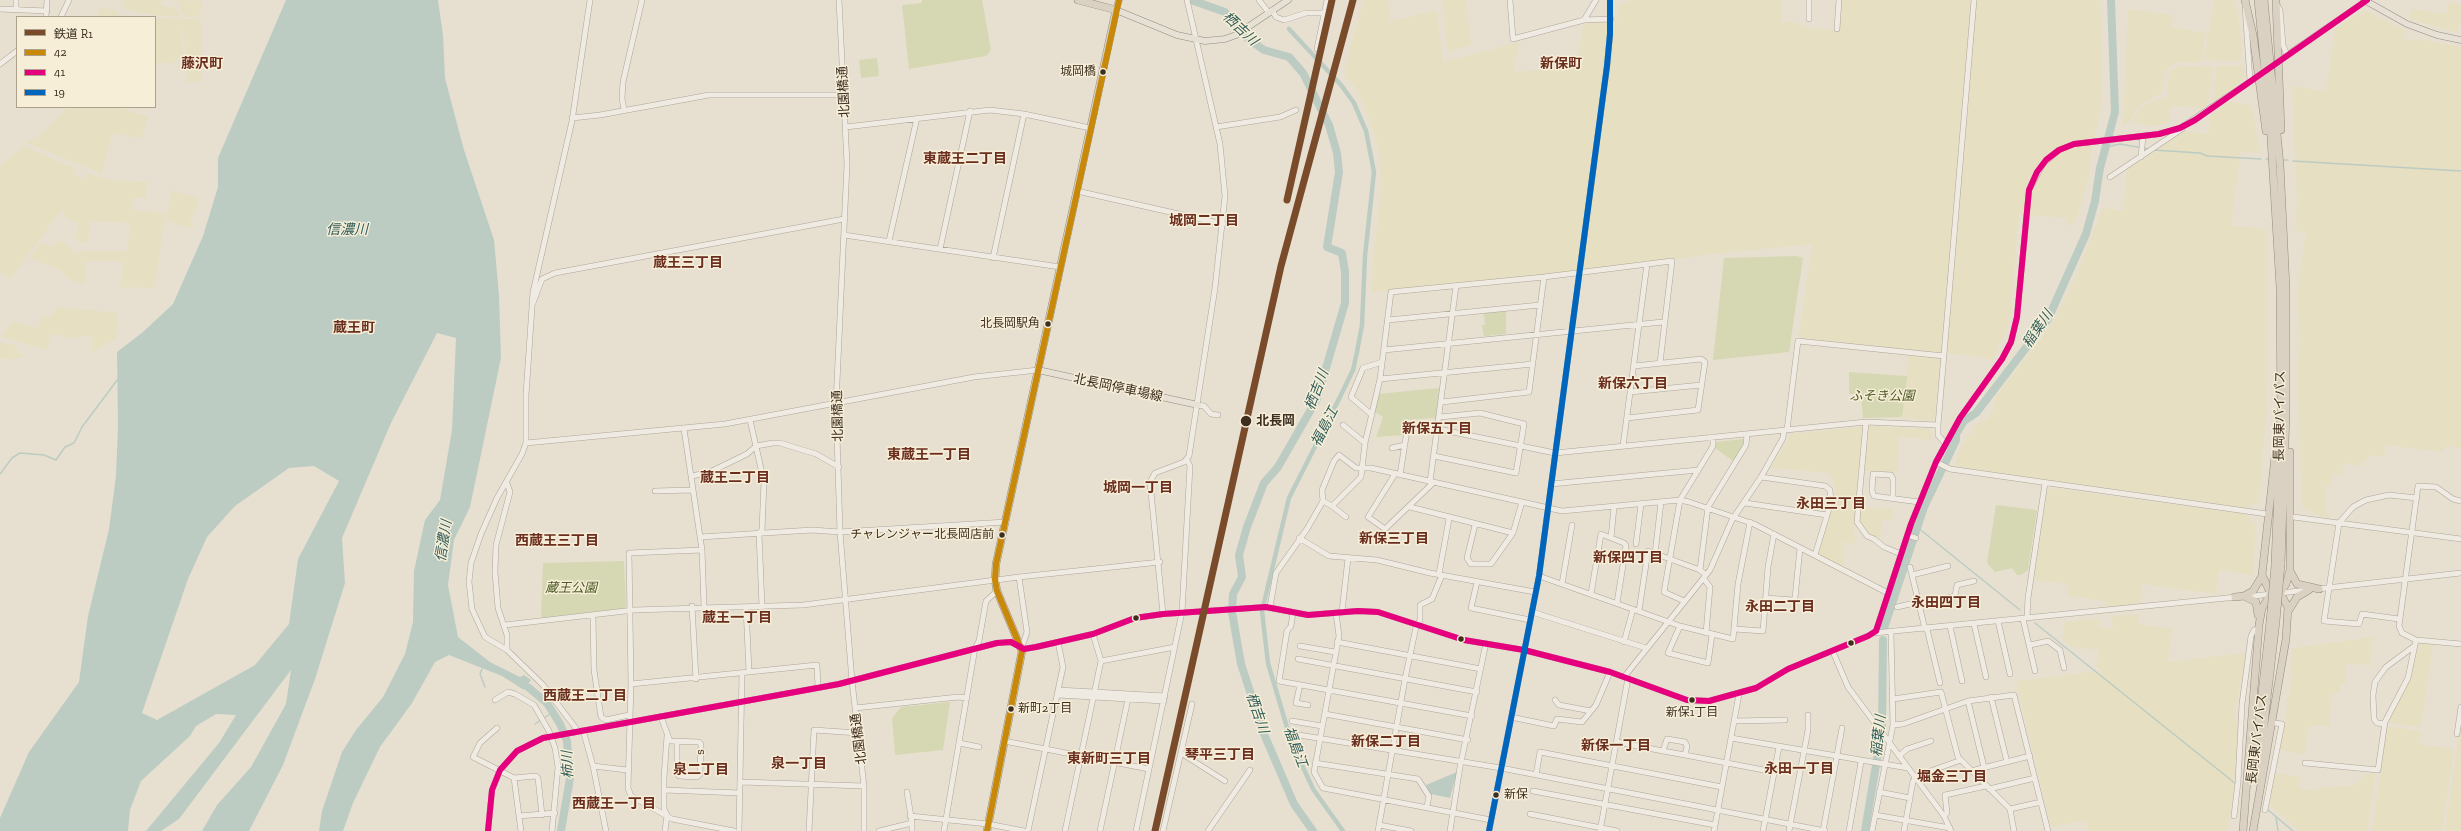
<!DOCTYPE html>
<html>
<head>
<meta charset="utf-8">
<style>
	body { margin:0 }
	#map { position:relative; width:2461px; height:831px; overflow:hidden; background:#e7e0d1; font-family:"Zilla Slab","Noto Sans JP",serif }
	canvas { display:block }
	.legend { position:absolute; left:16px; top:16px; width:140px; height:92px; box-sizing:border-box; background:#f7eed8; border:1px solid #ada18e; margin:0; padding:5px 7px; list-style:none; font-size:12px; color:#3d2e20 }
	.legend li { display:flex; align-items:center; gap:8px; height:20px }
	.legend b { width:20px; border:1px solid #ada18e }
</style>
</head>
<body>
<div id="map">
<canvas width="2461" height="831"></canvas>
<ul class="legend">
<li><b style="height:5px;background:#7a4b2a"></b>鉄道 R1</li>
<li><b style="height:5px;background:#c88808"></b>42</li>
<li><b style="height:5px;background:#e5007d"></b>41</li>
<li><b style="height:5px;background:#0065bd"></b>19</li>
</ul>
</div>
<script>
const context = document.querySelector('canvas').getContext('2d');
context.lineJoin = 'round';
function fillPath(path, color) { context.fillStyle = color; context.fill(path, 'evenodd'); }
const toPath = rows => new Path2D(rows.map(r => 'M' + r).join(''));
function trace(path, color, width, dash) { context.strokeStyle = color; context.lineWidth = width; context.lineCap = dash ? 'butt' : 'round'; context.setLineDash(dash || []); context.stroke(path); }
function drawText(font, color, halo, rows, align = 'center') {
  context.font = font + ' "Zilla Slab","Noto Sans JP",serif'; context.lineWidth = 3; context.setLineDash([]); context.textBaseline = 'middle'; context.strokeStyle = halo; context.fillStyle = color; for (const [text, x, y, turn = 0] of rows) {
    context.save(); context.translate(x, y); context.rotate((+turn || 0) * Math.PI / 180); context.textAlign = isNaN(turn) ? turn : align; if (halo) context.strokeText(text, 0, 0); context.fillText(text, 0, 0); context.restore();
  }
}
fillPath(toPath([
	[124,0,162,0,161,6,174,8,179,11,179,17,152,15,127,10,123,8],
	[177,0,202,1,202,8,198,17,184,17],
	[1364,0,1388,0,1390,21,1437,11,1443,62,1519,42,1514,72,1577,66,1583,24,1617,20,1618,5,1632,0,1782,0,1782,22,1801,23,1801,27,1838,30,1841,0,2100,0,2102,47,2102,104,2092,147,2088,180,2078,215,2071,226,2067,224,2066,218,2019,214,2010,321,1993,360,1982,357,1803,339,1799,336,1812,244,1722,253,1573,272,1371,292,1381,179,1378,147,1369,117,1354,84,1346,78,1344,72],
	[1442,0,1466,0,1471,45,1447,52],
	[2214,0,2234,0,2239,20,2242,50,2240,61,2204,60],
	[2448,3,2461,4,2461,22,2459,22,2458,33,2410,19,2411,9,2446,14],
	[99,7,118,11,119,17,98,17],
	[2128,9,2173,15,2172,27,2206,33,2200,63,2179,62,2171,65,2165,72,2162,93,2139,105,2130,121,2123,126],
	[2361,12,2369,12,2405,30,2404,39,2430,41,2461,47,2461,448,2445,446,2444,452,2386,445,2384,457,2371,455,2361,466,2344,463,2342,475,2333,473,2331,486,2326,485,2325,507,2330,518,2318,516,2315,513,2302,507,2297,368,2300,342,2297,296,2306,232,2295,231,2297,203,2292,86,2326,91,2335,29],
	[155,18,178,19,180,21,184,54,171,65,163,61,160,64,155,62],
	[180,19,199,19,201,22,201,83,198,81,187,82,187,66,192,65,186,54],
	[2244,65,2244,81,2212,103,2217,66],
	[2181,66,2213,67,2208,104,2202,108,2171,106,2168,123,2158,126,2134,123,2133,119,2142,106,2167,96,2169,71],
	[2229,102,2252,105,2260,153,2241,152,2231,225,2266,229,2268,240,2267,402,2259,502,2245,508,1954,467,1958,453,1976,424,1988,419,1993,412,1995,398,2052,324,2076,277,2102,208,2123,211,2127,170,2186,131,2208,134,2211,115],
	[67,107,119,107,148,117,141,139,115,133,111,138,102,174,27,143,50,126],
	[24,146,76,169,75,174,84,179,87,173,103,179,147,182,146,198,134,197,132,210,165,213,155,288,120,287,123,265,122,261,86,261,85,283,83,284,68,278,60,270,30,258,41,242,54,247,56,240,69,245,72,251,78,254,82,251,127,251,130,223,90,221,88,243,75,239,79,224,62,215,65,211,62,209,11,278,0,273,0,166],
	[171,190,198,198,196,211,190,219,194,227,188,228,166,220],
	[56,307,118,313,116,338,92,353,92,336,79,336,78,339,51,334,46,350,2,337,12,321,38,328,42,315,49,317,54,314],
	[0,343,16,345,17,353,26,356,13,358,13,360,0,358],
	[1908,356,1938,358,1941,360,1935,418,1932,421,1902,418],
	[1869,426,1931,429,1932,440,1899,437,1897,473,1860,470,1854,534,1856,538,1855,546,1843,541,1844,567,1821,555,1819,550,1836,490,1829,473,1771,468,1791,434],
	[2051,488,2246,514,2256,525,2253,575,2219,570,2216,594,2142,584,2140,604,2104,608,2105,601,2067,596,2068,584,2033,580,2048,490],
	[1860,507,1893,509,1892,521,1882,520,1880,539,1866,533,1858,522],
	[2139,614,2138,624,2173,629,2167,662,2246,653,2234,717,2238,722,2237,776,2228,831,2088,831,2085,820,2051,827,2016,681,2100,671,2096,665,2098,650,2070,646,2062,639,2064,622,2100,618,2098,627,2113,629,2112,616],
	[2373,637,2370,665,2346,664,2346,684,2341,684,2340,691,2332,695,2329,727,2319,725,2308,727,2305,754,2280,750,2292,676,2290,665,2293,648],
	[2421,643,2433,644,2421,727,2391,723,2389,720,2409,682,2416,647],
	[2461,723,2461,831,2445,831],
	[2387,726,2421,731,2419,744,2454,749,2442,831,2372,831],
	[2275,773,2301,777,2299,789,2317,791,2318,788,2356,785,2366,773,2375,774,2368,831,2300,831,2268,804]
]), '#e6dfc2');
fillPath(toPath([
	[922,0,982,0,991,50,986,56,909,69,902,5,922,3],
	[877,58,879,76,861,78,859,60],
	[1797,256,1803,258,1789,352,1713,360,1724,258],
	[1506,311,1506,334,1484,336,1482,325,1485,325,1484,313],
	[1849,372,1907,376,1902,417,1863,418,1861,394,1849,394],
	[1439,388,1436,418,1406,420,1404,435,1376,437,1383,417,1374,411,1378,394],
	[1743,439,1745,443,1733,461,1715,448,1716,442],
	[1996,505,2037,510,2028,570,2021,575,2017,575,2012,568,1995,572,1987,563],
	[624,561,626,608,541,618,543,563],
	[950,702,943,750,895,755,892,718,901,707]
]), '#d6d7b3');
fillPath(toPath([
	[286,0,438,0,443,35,445,78,464,150,494,240,499,295,501,358,470,507,454,540,448,585,458,637,490,662,520,677,524,675,531,680,524,690,502,676,449,655,435,662,412,703,380,747,353,803,343,831,319,831,322,811,342,752,356,730,383,697,405,654,413,622,414,571,425,520,440,500,452,430,456,338,437,333,391,423,342,538,345,583,315,679,283,765,249,831,202,831,217,805,251,767,286,704,291,670,179,819,161,831,146,831,219,743,236,715,216,714,196,726,190,736,141,781,130,810,128,831,0,831,0,818,29,752,79,682,88,616,109,529,116,476,118,426,117,352,143,332,173,304,203,236,218,187,218,158],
	[314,466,339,481,298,559,289,624,255,665,157,720,142,713,188,579,207,537,235,506,289,468],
	[1457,772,1450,798,1431,794,1426,785]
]), '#bcccc2');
trace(toPath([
	[2106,147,2120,144,2149,149],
	[2153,150,2200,153,2207,156,2261,159],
	[2266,159,2268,159],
	[2284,160,2288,160],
	[2293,161,2461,171],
	[0,474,12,458,20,453,44,455,56,460,65,447,74,443,82,427,118,379],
	[1917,527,2020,610],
	[2035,623,2236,784],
	[482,669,480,674,485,687],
	[535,724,553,712],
	[2267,809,2293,831],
	[2276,817,2278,831]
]), '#bcccc2', 1.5);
trace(toPath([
	[1289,29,1341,85,1354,103,1366,131,1374,172,1365,256,1362,325,1357,352,1353,370,1339,399,1289,498,1262,611,1268,663,1291,741,1313,789,1343,831]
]), '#bcccc2', 4.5);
trace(toPath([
	[1191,0,1225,12,1247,38,1264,50,1289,57,1303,73,1329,125,1337,153,1339,172,1327,247,1342,253,1345,272,1345,303,1317,399,1278,467,1264,483,1247,527,1239,555,1242,577,1233,594,1232,612,1241,664,1264,734,1294,804,1313,831],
	[1883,631,1924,507,1956,440,1956,434,1964,421,1976,413,2048,319,2086,234,2095,201,2100,168,2115,112,2111,0],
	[529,688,547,703,560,724,567,741,570,778,561,831],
	[1865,831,1882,729,1883,640]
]), '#bcccc2', 8);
const minor = toPath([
	[839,0,847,164,836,404,840,532,852,681,864,786,864,831],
	[1259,0,1269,13],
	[1510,0,1513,39,1584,20,1596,0],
	[2245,5,2250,81],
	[2277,5,2280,10,2283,45,2287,55],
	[0,9,47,11],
	[16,9,16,0],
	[1272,10,1276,17,1284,20,1306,13,1324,13],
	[46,17,47,0],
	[61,17,69,0],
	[1809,19,1809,0],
	[1584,20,1611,19],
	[1837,29,1839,0],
	[1317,49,1327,0],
	[2281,59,2367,0],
	[0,64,17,51],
	[624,110,622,98,623,82,642,0],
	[572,118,600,115,709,95,844,95],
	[846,127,990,110,1024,114,1090,128],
	[1216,127,1280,117,1296,110],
	[2141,157,2143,136],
	[2110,177,2182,129],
	[1077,191,1223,224],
	[844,235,1060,267],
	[889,241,917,118],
	[940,249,970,111],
	[993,258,1024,114],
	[533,303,542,279,555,273,844,219],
	[1388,320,1540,305],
	[1384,350,1663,322,1665,324],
	[1380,379,1533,364],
	[1630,392,1701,385],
	[1442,402,1529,392,1544,277],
	[1198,405,1204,406,1211,414,1218,415],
	[1372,415,1351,397,1363,368,1382,362],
	[1627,418,1698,410,1705,362,1701,359,1634,366],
	[750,420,764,482,762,530,759,533,762,607],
	[1866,422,1857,522,1867,536,1874,539,1884,547,1901,554],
	[1343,425,1365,443],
	[684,429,702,550,704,606],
	[1438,429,1555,453,1866,422,1938,425],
	[1787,430,1798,341,1944,356],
	[526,443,725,424,974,377,1038,370],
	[1945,443,1938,435,1938,425,1974,0],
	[1623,446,1647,264],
	[1392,448,1405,445],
	[1434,456,1516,473,1524,424,1480,413,1440,417],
	[1936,462,1950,469,2267,514],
	[1395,474,1368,517,1385,529,1433,483],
	[1400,475,1408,424],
	[692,476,710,472,747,454,756,446,773,443,780,443,816,454,839,467],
	[1761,477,1825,486,1830,490,1831,502,1815,555],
	[1430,482,1456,286],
	[507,483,510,492,496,545,495,572,498,608,507,635,507,650],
	[1551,484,1698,470],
	[655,491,692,490],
	[1893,497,1893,479,1891,475,1873,474,1872,491,1874,496,1919,502],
	[1323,501,1322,490,1334,461,1339,455,1356,468,1371,468,1562,511,1680,500,1689,502,1754,524,1888,593],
	[2461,501,2453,499,2436,487,2418,486,2399,626,2402,633,2416,640,2461,644],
	[1745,503,1827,515],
	[1332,506,1346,517],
	[1410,507,1513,533,1522,502],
	[2293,517,2461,539],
	[1475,525,1467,558,1471,564,1491,564,1513,533],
	[1907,535,1916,538],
	[700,537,812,530,840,532,1006,522],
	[1299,538,1329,556,1377,560,1430,573,1535,592],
	[1611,538,1614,507],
	[1636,544,1641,504],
	[702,550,629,553,631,684,628,788,631,796,672,819,734,831],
	[1655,554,1661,502],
	[1910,567,1925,629],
	[1700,570,1708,507,1746,445,1747,434],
	[1439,574,1449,519],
	[1912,575,1948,566],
	[1539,576,1680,626],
	[1019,577,1027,632,1022,647],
	[1704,579,1710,587,1706,633],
	[1477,582,1471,608,1530,620],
	[1562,584,1572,525],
	[2317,589,2461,573],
	[1591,594,1601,534,1624,543,1626,546,1617,603],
	[2245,597,2307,590],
	[1766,598,1793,600,1795,598,1800,548],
	[1684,601,1664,592,1680,500,1713,446,1713,437],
	[1919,605,1955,596,1957,585,1974,581],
	[692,606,696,679],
	[746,607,749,672],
	[1270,607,1276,573,1307,529,1323,501,1332,506,1361,477,1365,443,1380,379,1391,292,1544,277,1672,261,1660,363],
	[1897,607,1919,602],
	[1639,611,1648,551,1700,570,1706,575],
	[1293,612,1291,626,1287,631,1279,681,1472,716],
	[1342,612,1348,558],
	[1532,612,1646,648],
	[1336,613,1339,636,1314,772,1323,788,1491,820],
	[1163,614,1150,482,1155,473,1184,462,1189,456,1215,288,1225,196,1220,144,1187,0],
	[593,616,594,670,601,717,606,720,629,715],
	[2027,618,2028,598,2045,483],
	[2023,619,2035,671],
	[2399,619,2362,614,2359,624,2324,621,2339,523,2353,507,2366,500,2389,495,2417,498],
	[1998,621,2010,674],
	[1974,624,1986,677],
	[505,625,634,610,803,605,1019,577,1160,562],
	[1950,626,1962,681],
	[1735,629,1763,631,1768,567,1774,534],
	[1927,629,1940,683],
	[1874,633,2237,597],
	[1712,635,1708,663,1668,653,1680,626,1733,639,1738,584,1750,522],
	[1337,642,1481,669],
	[1624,642,1633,609],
	[2030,645,2048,641,2060,650,2064,668],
	[1300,646,1335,652],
	[1833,652,1848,687,1944,816,1951,831],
	[1298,659,1477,692],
	[1101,661,1175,647],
	[1624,677,1710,570,1732,520,1761,477,1783,438,1784,430],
	[631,684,817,665,818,688],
	[1300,685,1296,703,1308,705],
	[1058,690,1165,696],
	[1058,695,1164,701],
	[1991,697,2007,762],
	[1893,699,1941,692,1958,757,2010,809,2014,831],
	[495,700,508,692,515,694,534,705,549,731,555,748,558,767,552,831],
	[1555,700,1559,705,1591,711],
	[1968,701,1984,767],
	[855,708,958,697,967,698],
	[1325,714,1468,740],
	[661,717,670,741,699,742,701,744,700,774,697,777,679,776,677,773,677,742],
	[1511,717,1554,726,1557,719,1582,722,1596,705,1610,672],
	[1292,721,1322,726],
	[1734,721,1785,720],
	[2385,724,2377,723,2374,719,2373,695,2375,682,2386,667,2413,647],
	[1893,725,1903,724,1968,701,2014,695,2048,831],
	[497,728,480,743,473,757,514,778,536,776,538,778,542,815],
	[583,730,593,766,606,831],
	[578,731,543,685,507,650,485,637,472,609,469,582,471,563,481,534,497,498,522,454,526,443,526,395,533,292,572,121,590,0],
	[2457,734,2461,707],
	[1299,735,1501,768,1825,831],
	[1731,738,1908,768],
	[1004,741,1149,769],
	[1617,742,1663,751,1667,739,1685,742,1687,746,1685,755,1774,772],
	[959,743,979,747],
	[1663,751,1685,755],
	[1181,753,1225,781],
	[1899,756,1907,749,1931,741],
	[1315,763,1418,779,1429,796,1427,806],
	[2305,763,2378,770,2385,722,2408,678,2416,640],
	[593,766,627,770],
	[1971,771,2030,756],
	[1536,775,1540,752,1722,787],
	[1914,777,1961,760],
	[514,778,519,816,555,813],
	[741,782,864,786],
	[1989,789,2035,778],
	[664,790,740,793],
	[1533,791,1715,825],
	[907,792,912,823,912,831],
	[1879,792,1910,798],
	[2010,809,2041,802],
	[2265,810,2282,724,2275,723],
	[1530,814,1617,831],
	[1875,815,1950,828],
	[519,816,521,831],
	[910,816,988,824,1024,831],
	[1944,816,1947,813,1945,795,1986,786],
	[2234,816,2238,782,2242,704,2251,636,2254,630,2258,629],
	[1379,825,1411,831],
	[488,831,492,790,500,770,517,751,543,738,839,684,997,643,1011,642,1024,649,1036,647,1093,634,1135,618,1163,614,1266,607,1308,615,1358,611,1378,612,1464,640,1524,650,1610,672,1687,700,1709,701,1756,688,1788,669,1868,636,1876,631,1911,524,1936,462,1960,418,2002,359,2011,342,2017,317,2029,190,2043,164,2059,150,2074,144,2159,134,2180,128,2257,77],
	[665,831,667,815,664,809,664,778,667,736],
	[739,831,742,673],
	[809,831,814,730,858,733],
	[879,831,912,823],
	[944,831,975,648,979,641,986,601,997,591],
	[1028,831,1063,667,1058,642],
	[1065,831,1101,661,1093,634],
	[1100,831,1128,699],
	[1136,831,1182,612,1190,466,1187,460],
	[1163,831,1192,704],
	[1208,831,1250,770],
	[1378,831,1405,679,1416,627,1420,620,1420,605,1432,599,1442,575],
	[1450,831,1460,767,1486,643],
	[1489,831,1539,576,1607,66,1610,34,1610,0],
	[1600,831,1628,678],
	[1714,831,1739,694],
	[1763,831,1779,747],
	[1789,831,1808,730,1808,715],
	[1823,831,1842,728],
	[1849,831,1861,762],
	[1872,831,1893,725,1891,633],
	[1904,831,1913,781,1916,779]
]);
const major = toPath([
	[1119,0,1116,10,1177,35,1205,41,1225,39,1236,35,1288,0],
	[2364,0,2407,24,2437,35,2461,40],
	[1038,370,1198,405]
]);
const highway = toPath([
	[2245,0,2253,35,2266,131],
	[2258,0,2270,122,2280,287,2281,412,2275,565],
	[2264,0,2280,165,2286,288,2286,412,2281,564],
	[2276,0,2281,130],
	[2290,571,2297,584,2319,589],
	[2235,597,2244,596,2253,591,2262,576],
	[2246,597,2256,602,2258,615],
	[2289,610,2297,597,2309,590],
	[2253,773,2270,622],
	[2258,776,2276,621],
	[987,831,1022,651,997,591,995,580,996,564,1116,10,1078,0],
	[2243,831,2259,625,2262,608,2271,594,2262,575,2275,457],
	[2253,831,2286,639,2288,607,2280,593,2286,584,2290,570,2290,452]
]);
trace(minor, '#ada599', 6);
trace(major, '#928b80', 7);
trace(highway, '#928b80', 8);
trace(minor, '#efebe3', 5);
trace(major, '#e6e1d4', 6);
trace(highway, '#dad1c2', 7);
const highwayBridge = toPath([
	[2276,621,2281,564],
	[2270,622,2275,565]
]);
trace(highwayBridge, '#928b80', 8, []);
trace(highwayBridge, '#dad1c2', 7);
trace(toPath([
	[987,831,1022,651,997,591,995,580,996,564,1119,0]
]), '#c88808', 6);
trace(toPath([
	[488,831,492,790,500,770,517,751,543,738,839,684,997,643,1011,642,1024,649,1036,647,1093,634,1135,618,1163,614,1266,607,1308,615,1358,611,1378,612,1464,640,1524,650,1610,672,1687,700,1709,701,1756,688,1788,669,1868,636,1876,631,1911,524,1936,462,1960,418,2002,359,2011,342,2017,317,2029,190,2037,172,2046,160,2059,150,2074,144,2159,134,2180,128,2195,120,2367,0]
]), '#e5007d', 6);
trace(toPath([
	[1489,831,1539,576,1607,66,1610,34,1610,0]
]), '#0065bd', 6);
trace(toPath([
	[1287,200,1332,0],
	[1155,831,1281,266,1353,0]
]), '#7a4b2a', 7);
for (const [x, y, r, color] of [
	[1103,72,3.5,"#3d2e20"],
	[1048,324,3.5,"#3d2e20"],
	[1246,421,6,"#3d2e20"],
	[1002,535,3.5,"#3d2e20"],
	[1136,618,3.5,"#3d2e20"],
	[1461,639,3.5,"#3d2e20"],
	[1851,643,3.5,"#3d2e20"],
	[1692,700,3.5,"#3d2e20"],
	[1011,709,3.5,"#3d2e20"],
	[1496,795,3.5,"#3d2e20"]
]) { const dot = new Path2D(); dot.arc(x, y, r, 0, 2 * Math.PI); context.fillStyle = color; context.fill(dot); trace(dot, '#f7eed8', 1.5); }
drawText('12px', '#3d2e20', '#f7eed8', [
	["城岡橋",1096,72],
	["北長岡駅角",1040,324],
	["チャレンジャー北長岡店前",994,535],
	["新町2丁目",1018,709,"left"],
	["新保1丁目",1692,713,"center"],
	["新保",1504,795,"left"]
], 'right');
drawText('13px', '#3d2e20', '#f7eed8', [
	["北園橋通",844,92,-93],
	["北長岡停車場線",1118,388,12],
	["北園橋通",838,416,-91],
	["長岡東バイパス",2280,416,-89],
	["北園橋通",859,739,-97],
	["長岡東バイパス",2257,739,-83],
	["s",700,752,-93]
]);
drawText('italic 13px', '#4d5a26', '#f7eed8', [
	["ふそき公園",1882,396],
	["蔵王公園",571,588]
]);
drawText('bold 13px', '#3d2e20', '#f7eed8', [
	["北長岡",1256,421]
], 'left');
drawText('italic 14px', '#2f5d5a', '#f7eed8', [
	["栖吉川",1240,29,43],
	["信濃川",347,230],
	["稲葉川",2038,329,-56],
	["栖吉川",1317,390,-69],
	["福島江",1325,427,-63],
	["信濃川",444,541,-81],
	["栖吉川",1257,713,71],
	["稲葉川",1879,736,-84],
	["福島江",1295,747,69],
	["柿川",568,765,-92]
]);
drawText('bold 14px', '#6b2e1e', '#f7eed8', [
	["藤沢町",202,64],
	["新保町",1561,64],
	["東蔵王二丁目",965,159],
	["城岡二丁目",1204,221],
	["蔵王三丁目",688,263],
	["蔵王町",354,328],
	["新保六丁目",1633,384],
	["新保五丁目",1437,429],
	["東蔵王一丁目",929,455],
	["蔵王二丁目",735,478],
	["城岡一丁目",1138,488],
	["永田三丁目",1831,504],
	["新保三丁目",1394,539],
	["西蔵王三丁目",557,541],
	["新保四丁目",1628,558],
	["永田四丁目",1946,603],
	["永田二丁目",1780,607],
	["蔵王一丁目",737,618],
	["西蔵王二丁目",585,696],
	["新保二丁目",1386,742],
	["新保一丁目",1616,746],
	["琴平三丁目",1220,755],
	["東新町三丁目",1109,759],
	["泉一丁目",799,764],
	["永田一丁目",1799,769],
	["泉二丁目",701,770],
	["堀金三丁目",1952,777],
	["西蔵王一丁目",614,804]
]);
</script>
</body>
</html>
